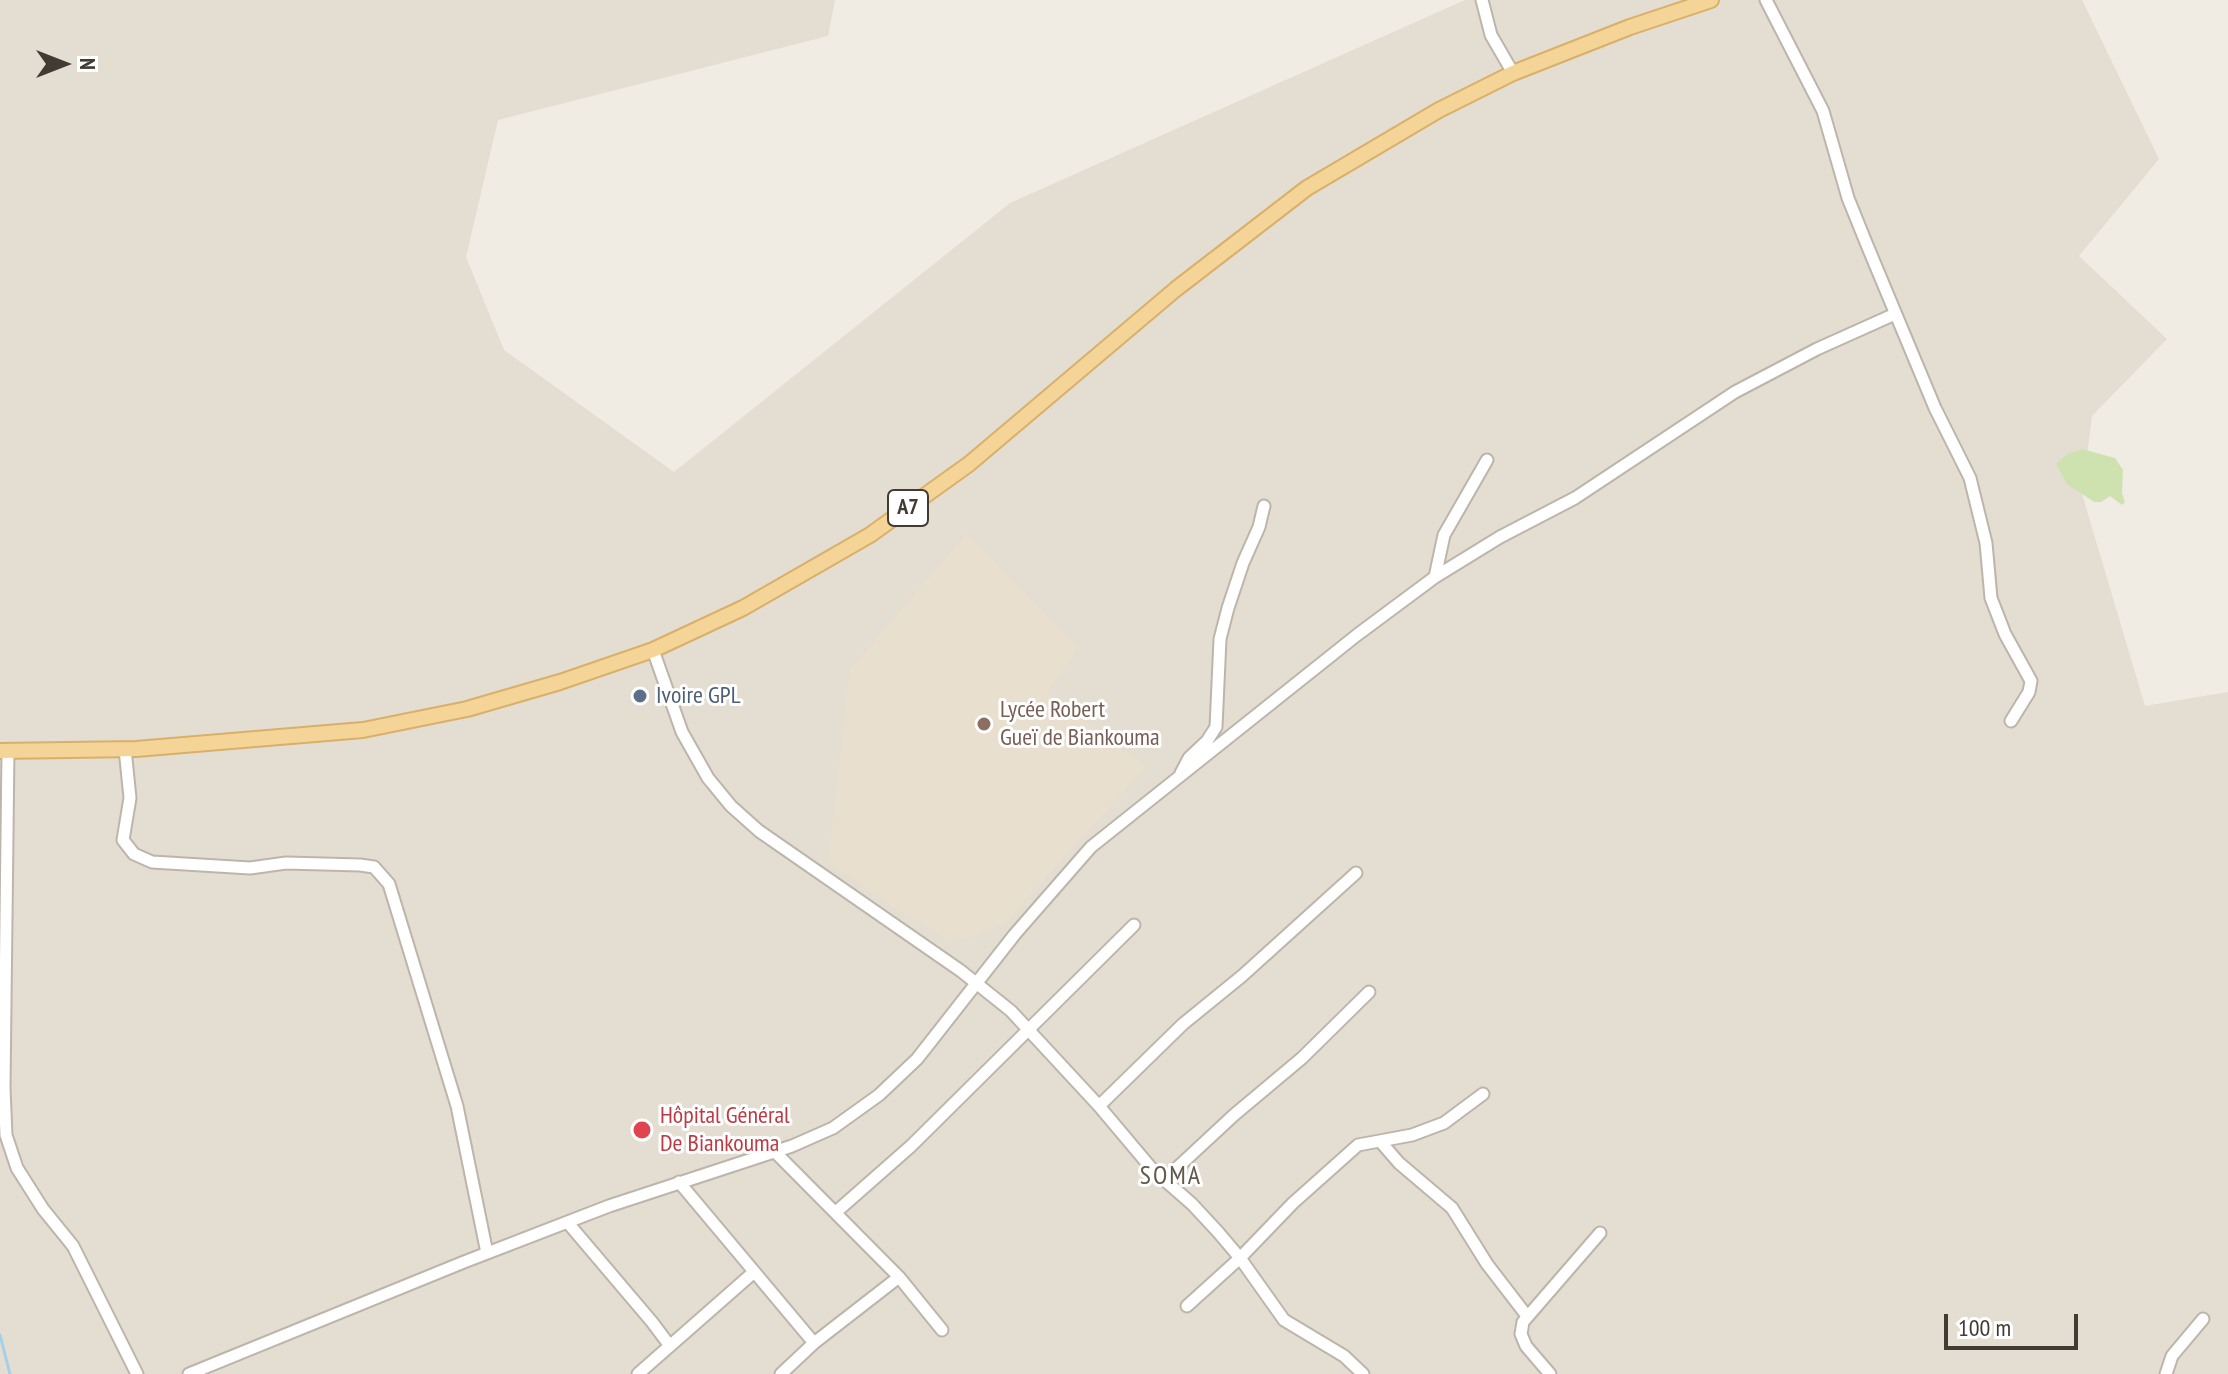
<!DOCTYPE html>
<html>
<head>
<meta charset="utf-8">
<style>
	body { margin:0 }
	#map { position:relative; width:2228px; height:1374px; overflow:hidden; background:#f0ebe3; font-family:"PT Sans Narrow",sans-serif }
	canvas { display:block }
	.north { position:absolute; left:24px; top:24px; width:80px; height:80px; -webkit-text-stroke:6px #fff; paint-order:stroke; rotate:90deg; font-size:22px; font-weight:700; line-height:32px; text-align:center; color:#413b34 }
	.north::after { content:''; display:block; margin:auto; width:28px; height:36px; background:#413b34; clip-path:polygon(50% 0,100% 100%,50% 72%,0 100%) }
	.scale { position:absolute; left:1944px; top:1314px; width:134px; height:36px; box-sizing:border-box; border:4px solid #413b34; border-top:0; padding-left:10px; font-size:24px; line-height:28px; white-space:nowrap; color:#413b34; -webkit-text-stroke:6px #fff; paint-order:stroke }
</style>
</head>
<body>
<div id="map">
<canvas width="2228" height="1374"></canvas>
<div class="north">N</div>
<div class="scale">100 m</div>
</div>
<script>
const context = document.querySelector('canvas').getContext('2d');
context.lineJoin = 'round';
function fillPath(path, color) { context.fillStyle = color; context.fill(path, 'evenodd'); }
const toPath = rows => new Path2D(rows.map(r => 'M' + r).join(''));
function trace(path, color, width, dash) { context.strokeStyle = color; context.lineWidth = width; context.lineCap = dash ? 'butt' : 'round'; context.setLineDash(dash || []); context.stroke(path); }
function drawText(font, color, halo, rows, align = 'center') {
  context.font = font + ' "PT Sans Narrow",sans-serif'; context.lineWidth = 6; context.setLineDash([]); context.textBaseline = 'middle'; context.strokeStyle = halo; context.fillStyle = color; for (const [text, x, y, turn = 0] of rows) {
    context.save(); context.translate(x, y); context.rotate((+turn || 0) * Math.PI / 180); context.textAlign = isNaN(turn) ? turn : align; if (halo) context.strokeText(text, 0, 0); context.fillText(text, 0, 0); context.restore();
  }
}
fillPath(toPath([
	[0,0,835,0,828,36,498,120,466,257,504,350,674,472,1010,203,1465,0,2082,0,2159,159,2079,256,2167,339,2092,416,2082,494,2145,706,2228,692,2228,1374,0,1374]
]), '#e4ddd2');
fillPath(toPath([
	[967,533,1078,648,1047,693,1146,767,1005,923,968,938,950,941,893,907,828,861,850,669]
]), '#e8dfce');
fillPath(toPath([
	[2082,449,2115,458,2123,470,2122,493,2125,502,2122,505,2110,496,2101,502,2094,502,2067,484,2056,464,2066,455]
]), '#cee2af');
trace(toPath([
	[0,1335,10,1374]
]), '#a3d1e9', 3);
const minor = toPath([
	[1482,0,1491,35,1513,73],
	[1766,0,1823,111,1848,198,1867,245,1935,408,1970,478,1986,543,1991,598,2005,634,2031,681,2029,692,2011,721],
	[1435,577,1444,535,1487,460],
	[653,650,682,732,708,778,731,806,759,831,961,971,1011,1011,1099,1106,1152,1169,1192,1204,1218,1232,1240,1258,1284,1320,1344,1356,1363,1374],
	[125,749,130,798,123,840,134,854,152,862,250,868,286,863,360,865,374,867,389,884,457,1106,487,1253],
	[8,750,4,1088,6,1135,17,1168,43,1209,73,1246,137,1374],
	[1181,773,1189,758,1207,741,1216,727,1220,639,1228,608,1243,563,1259,527,1264,506],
	[1099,1106,1183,1024,1242,976,1356,873],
	[1380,1141,1399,1163,1452,1208,1487,1264,1527,1316],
	[775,1152,899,1277,942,1330],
	[1164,1180,1234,1115,1302,1058,1369,992],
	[679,1182,814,1343],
	[836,1212,911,1146,1134,925],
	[568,1223,652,1322,670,1346],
	[1187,1306,1240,1258,1293,1203,1358,1145,1412,1135,1444,1123,1483,1094],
	[189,1374,464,1262,609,1206,792,1146,833,1128,879,1095,917,1059,1015,934,1091,847,1357,635,1435,577,1500,537,1575,498,1735,392,1817,349,1895,314],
	[638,1374,754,1272],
	[781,1374,814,1343,899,1277],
	[1550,1374,1526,1346,1521,1334,1523,1322,1600,1233],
	[2166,1374,2172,1356,2203,1319]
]);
const major = toPath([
	[0,751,136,749,363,730,467,709,560,682,653,650,743,608,870,535,969,464,1176,289,1307,188,1439,110,1513,73,1630,27,1711,0]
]);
trace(minor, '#bdb5aa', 15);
trace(major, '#d9b069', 18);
trace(minor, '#fff', 11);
trace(major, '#f5d497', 14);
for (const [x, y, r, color] of [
	[640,696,8,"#5c6f8a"],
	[984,724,8,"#8d6e63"],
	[642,1130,10,"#e0444e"]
]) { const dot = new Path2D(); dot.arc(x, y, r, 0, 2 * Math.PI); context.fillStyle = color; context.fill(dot); trace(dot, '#fff', 3); }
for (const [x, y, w] of [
	[908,508,40]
]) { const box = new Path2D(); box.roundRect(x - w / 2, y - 18, w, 36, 6); context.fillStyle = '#fff'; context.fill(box); trace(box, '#413b34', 2); }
drawText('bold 22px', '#413b34', null, [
	["A7",908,508]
]);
drawText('24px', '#4e5e75', '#fff', [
	["Ivoire GPL",656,696]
], 'left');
drawText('24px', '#785e54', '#fff', [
	["Lycée Robert",1000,710],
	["Gueï de Biankouma",1000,738]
], 'left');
drawText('24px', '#be3a42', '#fff', [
	["Hôpital Général",660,1116],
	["De Biankouma",660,1144]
], 'left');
context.letterSpacing = '2px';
drawText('26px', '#63584c', '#fff', [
	["SOMA",1171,1177]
]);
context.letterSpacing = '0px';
</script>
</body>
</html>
